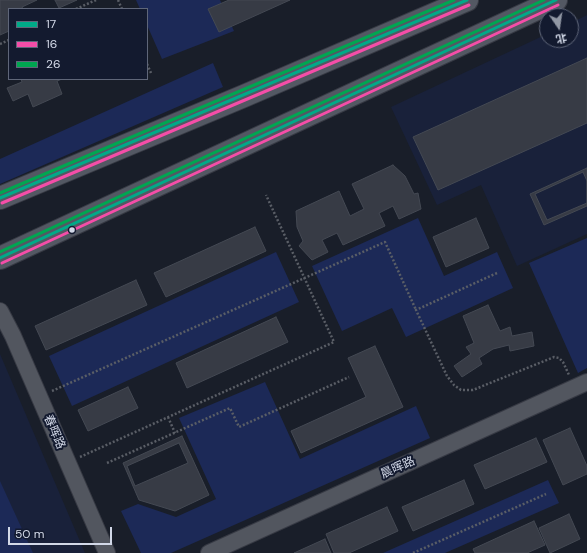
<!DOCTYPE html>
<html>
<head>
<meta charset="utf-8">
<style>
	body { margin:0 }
	#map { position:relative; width:587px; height:553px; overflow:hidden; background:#191e29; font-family:"DM Sans","Noto Sans SC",sans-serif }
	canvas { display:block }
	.legend { position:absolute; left:8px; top:8px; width:140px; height:72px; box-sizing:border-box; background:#131a2f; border:1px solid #5f6679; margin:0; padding:5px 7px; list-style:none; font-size:12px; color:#d2d8e7 }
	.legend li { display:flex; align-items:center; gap:8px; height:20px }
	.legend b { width:20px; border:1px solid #5f6679 }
	.north { position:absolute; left:539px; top:8px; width:40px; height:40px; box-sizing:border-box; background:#131a2f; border:1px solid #5f6679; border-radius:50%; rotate:167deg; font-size:11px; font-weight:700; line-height:16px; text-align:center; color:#d2d8e7 }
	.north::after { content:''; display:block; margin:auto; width:14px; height:18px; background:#9197a4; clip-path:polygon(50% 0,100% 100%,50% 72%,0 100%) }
	.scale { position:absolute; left:8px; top:527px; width:104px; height:18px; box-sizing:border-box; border:2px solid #d2d8e7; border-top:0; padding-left:5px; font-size:12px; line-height:14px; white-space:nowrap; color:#d2d8e7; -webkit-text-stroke:3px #131a2f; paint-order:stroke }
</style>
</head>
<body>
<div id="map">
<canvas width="587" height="553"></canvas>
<ul class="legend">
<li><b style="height:5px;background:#0a8"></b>17</li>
<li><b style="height:5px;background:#f54da8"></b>16</li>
<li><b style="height:5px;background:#00a651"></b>26</li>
</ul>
<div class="north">北</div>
<div class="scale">50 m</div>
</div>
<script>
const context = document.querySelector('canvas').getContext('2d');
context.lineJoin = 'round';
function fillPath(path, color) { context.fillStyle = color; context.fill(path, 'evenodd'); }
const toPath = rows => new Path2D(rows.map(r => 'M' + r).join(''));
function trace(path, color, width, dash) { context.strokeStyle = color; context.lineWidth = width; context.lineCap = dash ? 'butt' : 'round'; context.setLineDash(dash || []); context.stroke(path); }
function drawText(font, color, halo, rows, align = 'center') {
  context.font = font + ' "DM Sans","Noto Sans SC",sans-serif'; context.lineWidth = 4; context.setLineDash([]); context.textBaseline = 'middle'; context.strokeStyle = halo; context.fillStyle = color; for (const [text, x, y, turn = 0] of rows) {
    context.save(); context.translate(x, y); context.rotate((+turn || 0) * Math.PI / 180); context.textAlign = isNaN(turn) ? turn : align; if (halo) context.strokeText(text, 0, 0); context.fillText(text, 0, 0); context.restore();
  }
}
fillPath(toPath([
	[587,15,587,234,517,266,481,185,437,205,391,107,547,34,547,40,571,40,571,23],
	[0,354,85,553,0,553]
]), '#19213a');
fillPath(toPath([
	[136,0,220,0,234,31,162,59,147,25,147,9,140,9],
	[213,63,223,87,0,184,0,159],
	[418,218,444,276,497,252,513,288,406,337,392,308,342,331,312,266],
	[587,238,587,368,578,373,529,263],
	[276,252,299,302,72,406,49,356],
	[265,382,300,459,416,406,430,438,171,553,141,553,121,511,138,504,176,517,216,499,179,418],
	[548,480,559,503,445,553,383,553],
	[0,481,33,553,0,553]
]), '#1c2957');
const building = toPath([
	[0,0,37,0,22,7,23,9,9,9,9,31,0,35,0,0],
	[55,0,77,0,59,8,55,0],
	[229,0,290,0,219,32,208,9,229,0],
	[587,58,587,123,438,190,413,137,587,58],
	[21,79,62,79,57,81,62,94,33,107,28,94,13,101,7,88,22,82,21,79],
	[393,165,405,176,414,194,418,193,421,209,399,219,393,206,379,213,385,226,343,245,337,233,322,240,328,252,312,260,299,246,303,241,297,227,296,211,339,191,350,216,364,209,352,184,393,165],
	[587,168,587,206,544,225,530,194,587,168],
	[583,172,587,181,587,203,547,220,535,194,583,172],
	[476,218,489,248,446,267,433,237,476,218],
	[255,227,266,251,166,297,154,273,255,227],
	[136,280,147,305,46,350,35,326,136,280],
	[488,305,500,331,510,327,512,336,532,332,534,346,510,351,509,345,493,349,479,358,482,364,462,377,454,366,471,354,466,347,474,343,463,316,488,305],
	[276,317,288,342,187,388,176,363,276,317],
	[375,346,403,407,301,453,291,431,366,397,348,358,375,346],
	[128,387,138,408,88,431,78,410,128,387],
	[570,428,587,466,587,474,563,485,543,440,570,428],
	[182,436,209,495,175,511,139,500,123,463,182,436],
	[536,438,547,462,485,489,474,465,536,438],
	[179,443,188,463,135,486,127,466,179,443],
	[464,480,474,504,413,531,402,507,464,480],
	[387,507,398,531,349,553,334,553,326,534,387,507],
	[569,514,580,539,550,553,539,528,569,514],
	[534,521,545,545,527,553,475,553,473,549,534,521],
	[325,539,331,553,294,553,325,539]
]);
fillPath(building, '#373b45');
trace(building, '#444953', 1);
const minor = toPath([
	[0,311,13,336,107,553],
	[209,553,587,382]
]);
const primary = toPath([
	[0,198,244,96,467,0],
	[0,258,556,0]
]);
trace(minor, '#373a44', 18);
trace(primary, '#373a44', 24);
trace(toPath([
	[118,0,122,9],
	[76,9,96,0],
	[0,44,9,40],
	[147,64,151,73],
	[497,273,416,310,447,376,454,385,461,390,473,390,554,357,559,358,563,362,569,375],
	[52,391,385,242,416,310],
	[168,417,175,433],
	[80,457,334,342,266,195],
	[107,463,230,408,239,427,349,377],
	[413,553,546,494]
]), '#5a5e66', 2.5, [2, 2]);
trace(minor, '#52565f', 16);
trace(primary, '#535863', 22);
trace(toPath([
	[0,198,467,0],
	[0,258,556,0]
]), '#0a8', 3);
trace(toPath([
	[2,203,469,5],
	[2,263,558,5]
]), '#f54da8', 3);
trace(toPath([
	[0,193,454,0],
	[0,252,544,0]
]), '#00a651', 3);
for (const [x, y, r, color] of [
	[72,230,3.5,"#d2d8e7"]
]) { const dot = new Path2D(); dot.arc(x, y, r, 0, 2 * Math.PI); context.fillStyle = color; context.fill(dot); trace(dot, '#131a2f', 1.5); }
drawText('12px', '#d2d8e7', '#131a2f', [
	["春晖路",54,432,67],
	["晨晖路",398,468,-24]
]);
</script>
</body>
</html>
